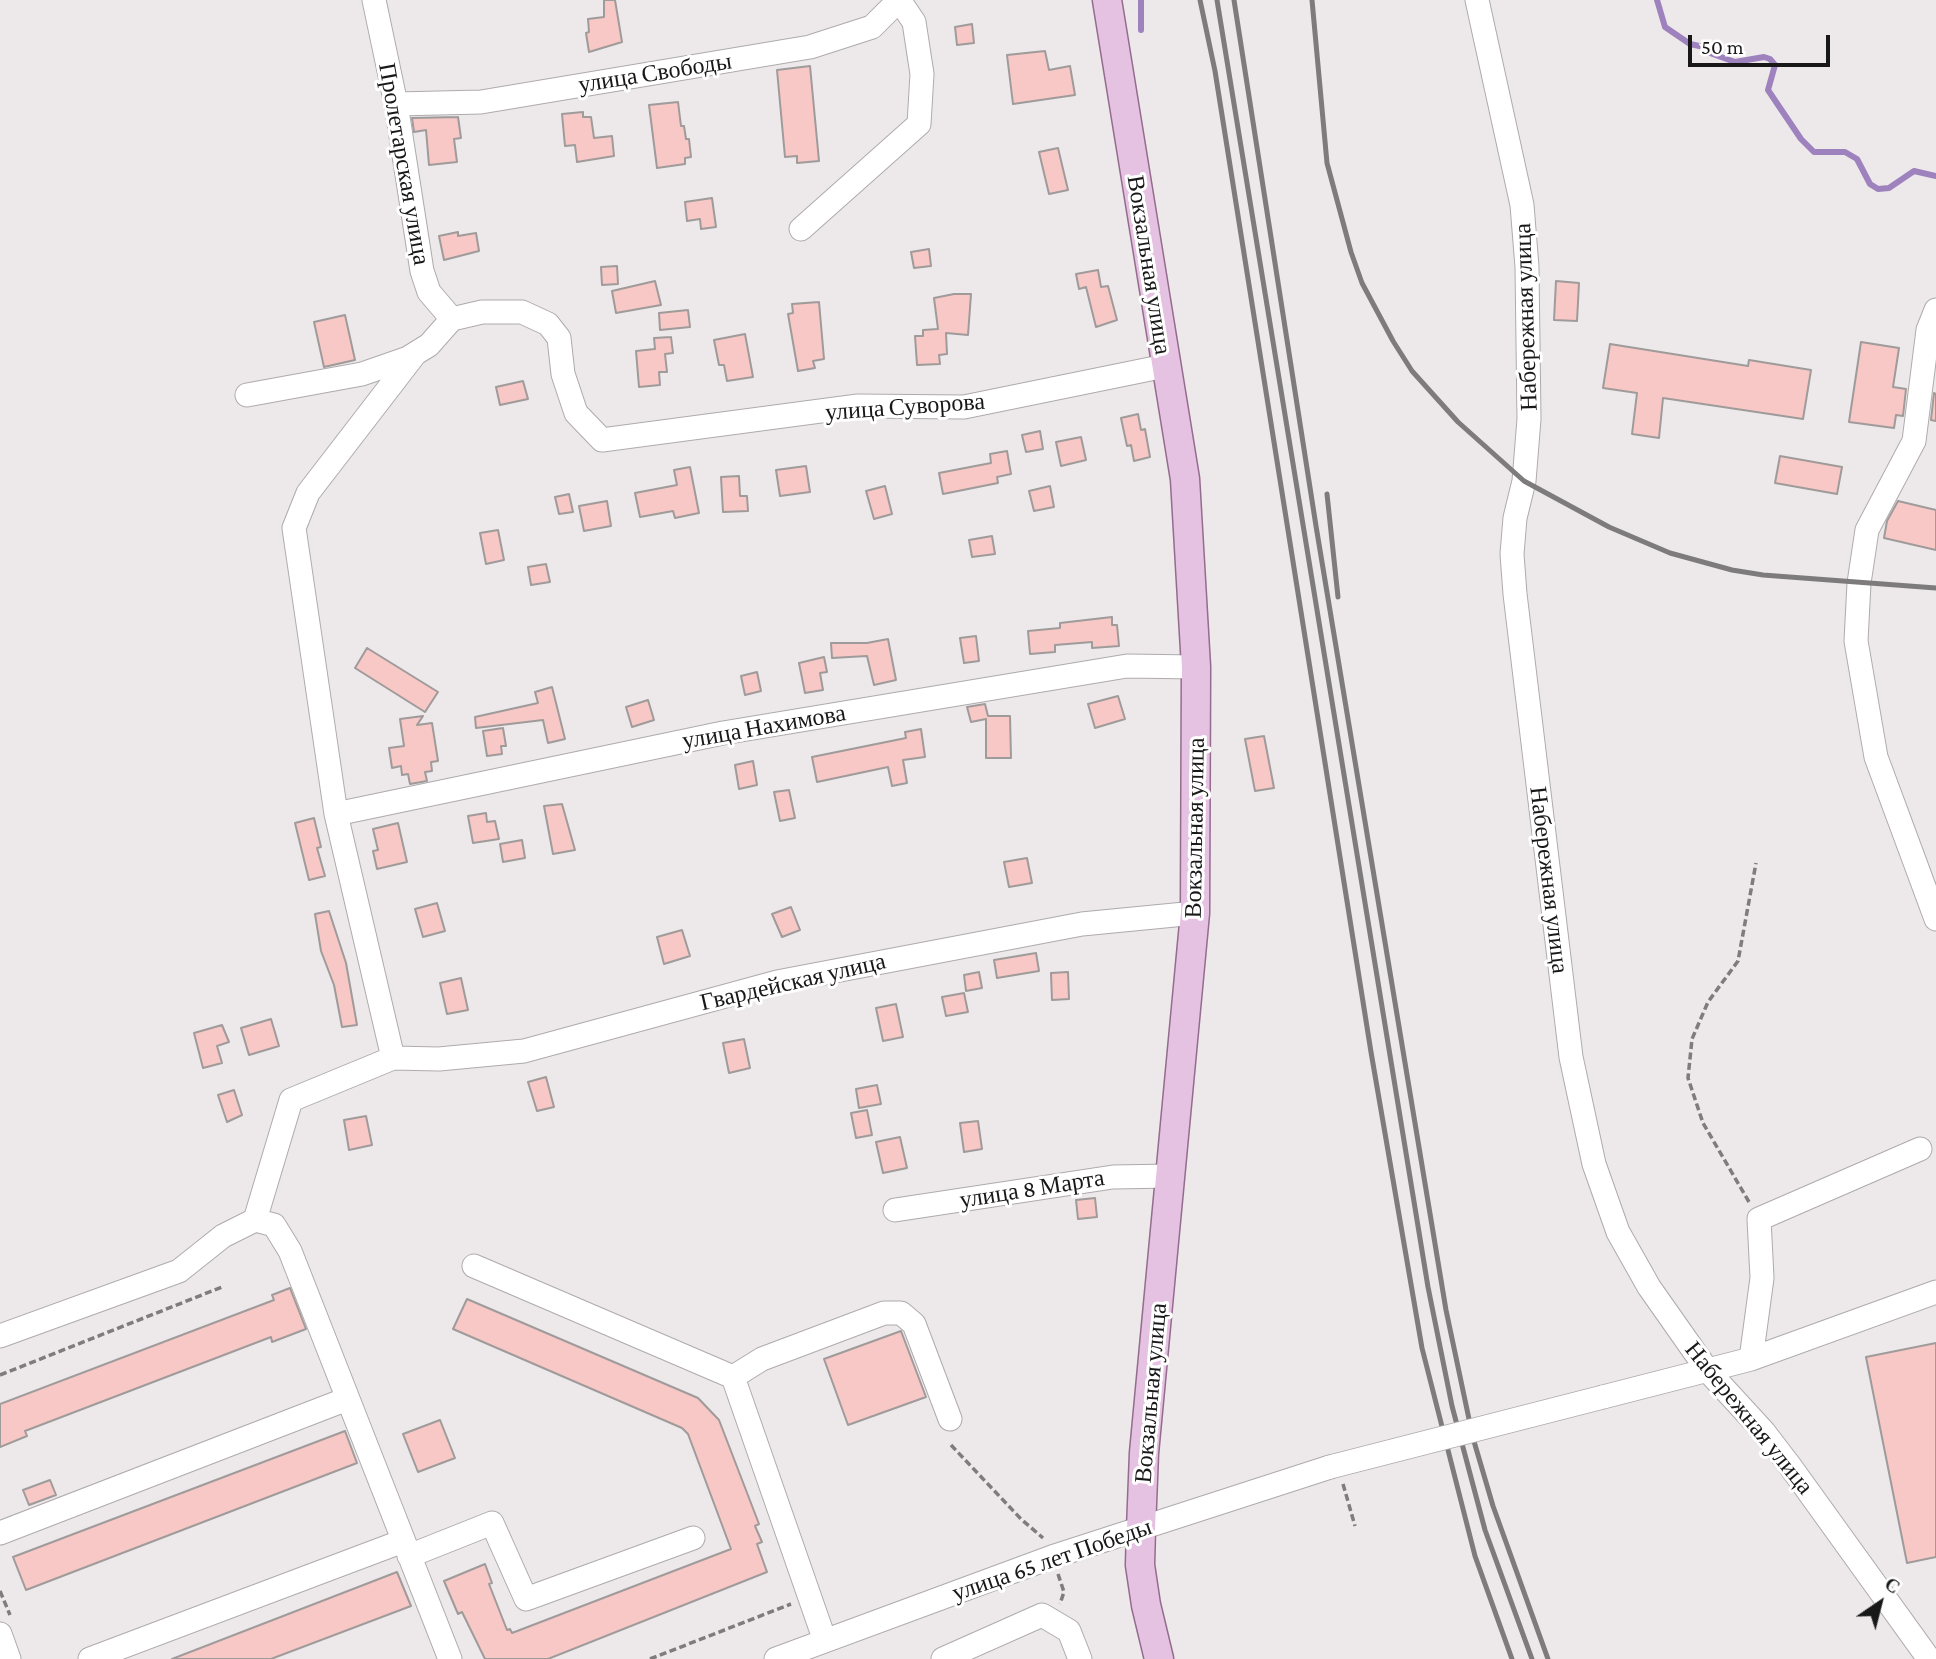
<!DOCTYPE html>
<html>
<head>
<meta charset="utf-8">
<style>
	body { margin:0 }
	#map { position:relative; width:1936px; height:1659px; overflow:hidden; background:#ede8ea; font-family:"Crimson Pro",serif }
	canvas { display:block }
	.north { position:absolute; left:1845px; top:1568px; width:70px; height:70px; -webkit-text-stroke:5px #fff; paint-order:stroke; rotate:35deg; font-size:19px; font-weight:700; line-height:28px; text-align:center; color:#191818 }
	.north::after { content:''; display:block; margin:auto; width:24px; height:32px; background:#191818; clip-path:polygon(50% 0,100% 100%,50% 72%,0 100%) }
	.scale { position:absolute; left:1688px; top:35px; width:142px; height:32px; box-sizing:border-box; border:4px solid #191818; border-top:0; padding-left:9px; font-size:21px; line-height:24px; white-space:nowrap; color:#191818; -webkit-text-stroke:5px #fff; paint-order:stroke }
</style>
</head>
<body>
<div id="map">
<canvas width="1936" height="1659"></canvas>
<div class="north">С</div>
<div class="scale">50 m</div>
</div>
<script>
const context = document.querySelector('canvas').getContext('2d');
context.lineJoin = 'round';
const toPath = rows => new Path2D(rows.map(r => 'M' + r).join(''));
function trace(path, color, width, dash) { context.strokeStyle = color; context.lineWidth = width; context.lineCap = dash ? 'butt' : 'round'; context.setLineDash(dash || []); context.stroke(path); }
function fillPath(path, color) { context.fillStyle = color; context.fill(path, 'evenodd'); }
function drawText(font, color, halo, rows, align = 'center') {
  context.font = font + ' "Crimson Pro",serif'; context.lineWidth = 6; context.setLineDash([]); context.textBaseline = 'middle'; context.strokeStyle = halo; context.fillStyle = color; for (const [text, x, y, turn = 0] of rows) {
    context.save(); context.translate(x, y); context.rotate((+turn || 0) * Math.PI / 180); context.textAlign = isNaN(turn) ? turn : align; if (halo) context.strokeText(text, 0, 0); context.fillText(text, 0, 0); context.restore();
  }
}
trace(toPath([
	[1657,0,1665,27,1690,44,1704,47,1710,53,1735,62,1764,57,1770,59,1775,65,1768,90,1801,139,1814,152,1845,152,1857,159,1870,184,1878,189,1889,188,1914,171,1936,176],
	[1141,30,1141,0]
]), '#9e82bd', 6);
const building = toPath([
	[604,0,615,0,622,42,589,52,586,33,589,32,588,19,604,17,604,0],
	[972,24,974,43,957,45,955,27,972,24],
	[1045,51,1049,70,1070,66,1075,95,1013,104,1007,55,1045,51],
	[810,66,819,161,797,163,797,156,785,157,777,70,810,66],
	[678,102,681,126,684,126,686,139,689,139,691,157,685,158,685,164,657,168,649,105,678,102],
	[583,112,583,117,591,117,594,138,612,136,614,156,577,162,575,145,565,146,562,114,583,112],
	[458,117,461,138,454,139,457,162,429,165,426,130,414,132,412,118,458,117],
	[1058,148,1068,190,1049,194,1039,152,1058,148],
	[712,198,716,227,701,229,700,219,687,221,685,202,712,198],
	[458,232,458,236,476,233,479,251,444,260,439,236,458,232],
	[929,249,931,266,914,268,911,252,929,249],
	[617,266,618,284,602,285,601,267,617,266],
	[1098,270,1101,287,1108,286,1117,320,1096,327,1086,287,1079,289,1076,274,1098,270],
	[655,281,661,305,616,313,612,291,655,281],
	[1556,281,1579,283,1577,321,1554,320,1556,281],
	[954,294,971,294,968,335,946,333,947,354,939,355,940,364,917,365,915,336,923,336,923,330,938,329,934,298,954,294],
	[819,302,824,359,813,361,815,368,798,371,788,314,793,313,792,304,819,302],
	[688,310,690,327,660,330,659,313,688,310],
	[345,315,355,360,324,367,314,322,345,315],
	[745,334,753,377,727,381,724,365,719,365,714,340,745,334],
	[671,337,673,353,665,354,667,372,659,372,660,385,639,387,636,351,655,349,654,338,671,337],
	[1861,342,1899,348,1893,387,1906,389,1903,416,1896,415,1894,428,1849,422,1861,342],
	[1610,344,1748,366,1749,360,1811,370,1803,419,1663,398,1659,438,1632,434,1637,393,1603,388,1610,344],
	[523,381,528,399,500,405,496,387,523,381],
	[1934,393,1936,394,1936,421,1931,420,1934,393],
	[1138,414,1141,430,1145,429,1150,457,1134,461,1131,445,1127,446,1121,418,1138,414],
	[1040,431,1043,449,1026,452,1022,435,1040,431],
	[1081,437,1086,460,1061,466,1056,442,1081,437],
	[1007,451,1011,474,997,477,998,483,943,494,939,473,991,463,990,454,1007,451],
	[1780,456,1842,467,1837,494,1775,483,1780,456],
	[806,466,810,492,780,496,776,470,806,466],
	[690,467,699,513,675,518,673,511,640,517,635,493,677,485,674,470,690,467],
	[739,476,740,496,747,496,748,511,723,512,721,477,739,476],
	[885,486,892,514,874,519,866,491,885,486],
	[1050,486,1054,507,1034,511,1029,491,1050,486],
	[569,494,573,512,559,514,555,497,569,494],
	[607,501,611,526,584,531,579,506,607,501],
	[1898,501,1936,510,1936,550,1884,538,1887,521,1898,501],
	[498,530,504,560,486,564,480,533,498,530],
	[992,536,995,554,972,557,969,540,992,536],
	[546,564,550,582,531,585,528,567,546,564],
	[1112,617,1112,625,1117,625,1119,646,1092,648,1092,642,1055,645,1055,652,1030,654,1028,631,1060,628,1060,623,1112,617],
	[976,636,979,661,964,663,960,638,976,636],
	[888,639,896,680,874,685,867,656,832,658,831,643,867,643,888,639],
	[367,648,438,692,425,712,355,668,367,648],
	[824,657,827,672,820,673,823,690,805,693,799,663,824,657],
	[757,672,761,691,745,695,741,676,757,672],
	[552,687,565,739,548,743,543,720,476,728,475,717,538,703,535,692,552,687],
	[1118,696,1125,719,1095,728,1088,704,1118,696],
	[648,700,654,720,632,727,626,707,648,700],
	[985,704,988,716,1010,716,1011,758,986,758,986,719,971,722,967,707,985,704],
	[423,716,417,725,432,723,438,761,431,762,432,771,425,772,427,781,410,784,408,774,402,775,401,766,392,768,389,748,404,746,400,719,423,716],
	[503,728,506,746,501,746,502,754,487,756,483,731,503,728],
	[921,729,925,757,903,760,907,783,892,786,888,767,817,782,812,757,906,738,905,732,921,729],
	[1264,736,1274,788,1255,791,1245,739,1264,736],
	[753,761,757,785,739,789,735,765,753,761],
	[789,790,795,818,780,821,774,792,789,790],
	[562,804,575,850,553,854,544,806,562,804],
	[486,813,487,822,495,821,499,839,473,843,468,816,486,813],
	[314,818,321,847,317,848,325,876,309,880,295,823,314,818],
	[398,823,407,862,377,869,373,851,378,850,373,829,398,823],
	[522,840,525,858,503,862,500,844,522,840],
	[1027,858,1032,883,1009,887,1004,862,1027,858],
	[437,903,445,931,423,937,415,909,437,903],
	[791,907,800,930,782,937,772,914,791,907],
	[329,911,346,963,357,1025,342,1027,334,985,321,951,315,914,329,911],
	[682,930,690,956,664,964,657,937,682,930],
	[1036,953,1039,971,997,978,994,960,1036,953],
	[979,972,982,988,966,991,964,975,979,972],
	[1068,972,1069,999,1052,1000,1051,973,1068,972],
	[461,978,468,1010,447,1014,440,983,461,978],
	[964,993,968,1012,946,1016,942,997,964,993],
	[896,1004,903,1037,883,1041,876,1008,896,1004],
	[271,1019,279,1046,249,1055,241,1028,271,1019],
	[222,1025,229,1042,217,1046,222,1063,203,1068,194,1033,222,1025],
	[744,1039,750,1068,729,1073,723,1043,744,1039],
	[546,1077,554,1107,537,1111,528,1082,546,1077],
	[877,1085,881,1104,859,1108,856,1089,877,1085],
	[234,1090,242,1115,227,1122,218,1095,234,1090],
	[867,1110,872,1135,856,1138,851,1113,867,1110],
	[366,1116,372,1145,349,1150,344,1120,366,1116],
	[978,1121,982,1149,964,1152,960,1123,978,1121],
	[900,1137,907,1168,883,1173,876,1142,900,1137],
	[1095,1198,1097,1217,1078,1219,1076,1200,1095,1198],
	[290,1288,306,1329,272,1342,271,1337,25,1431,27,1436,0,1447,0,1404,274,1300,272,1295,290,1288],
	[467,1299,698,1398,719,1420,759,1524,755,1526,762,1542,757,1544,767,1572,548,1659,485,1659,462,1612,458,1614,444,1581,485,1564,492,1583,489,1584,507,1630,510,1629,512,1633,731,1549,688,1434,682,1428,453,1329,467,1299],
	[901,1331,926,1397,848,1425,824,1359,901,1331],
	[1936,1343,1936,1557,1907,1563,1866,1357,1936,1343],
	[440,1420,455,1458,418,1472,403,1434,440,1420],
	[345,1431,357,1463,26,1590,13,1557,345,1431],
	[50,1480,56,1495,29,1505,23,1490,50,1480],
	[397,1572,411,1606,271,1659,172,1659,397,1572]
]);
fillPath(building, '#f8c8c6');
trace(building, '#9f9b9a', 2);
const minor = toPath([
	[374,0,396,104,422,271,429,292,452,319],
	[1477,0,1522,205,1527,267,1529,419,1524,481,1515,518,1512,554,1515,594,1571,1057,1594,1164,1618,1232,1649,1287,1708,1371,1764,1432,1790,1466,1929,1659],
	[396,104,481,102,810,47,872,27,899,0],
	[801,229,919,124,922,74,914,22,899,0],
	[1936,310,1928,330,1914,441,1867,530,1859,583,1856,641,1876,757,1936,919],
	[247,395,362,374,408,358,429,345,452,319,482,312,522,312,548,324,559,338,563,374,576,413,602,440,858,406,964,407,1165,366],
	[336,814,723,733,1127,666,1196,667],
	[393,1058,336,814,294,528,308,493,415,354],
	[895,1210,1113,1177,1171,1176],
	[255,1220,291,1100,393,1058,439,1059,524,1051,777,982,1082,924,1195,913],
	[474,1266,733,1377,825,1641],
	[0,1336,179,1271,223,1236,255,1220,274,1225,290,1251,450,1659],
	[1751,1359,1762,1278,1759,1219,1920,1149],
	[733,1377,762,1359,884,1313,901,1313,914,1324,950,1419],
	[1603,1397,1751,1359,1936,1292],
	[0,1533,347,1399],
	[409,1556,492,1523,526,1599,693,1538],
	[0,1634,9,1659],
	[90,1659,403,1541],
	[776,1659,1052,1557,1330,1467],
	[943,1659,1042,1615,1069,1631,1080,1659]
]);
const major = toPath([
	[1107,0,1185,479,1196,667,1195,913,1144,1453,1141,1529,1140,1565,1146,1605,1159,1659]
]);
trace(minor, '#afabac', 25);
trace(major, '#946c8e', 31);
trace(toPath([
	[1749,1202,1703,1123,1688,1078,1692,1039,1708,1002,1738,961,1756,863],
	[0,1375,222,1287],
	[951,1445,1021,1519,1043,1538],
	[1343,1484,1355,1526],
	[1058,1574,1064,1592,1060,1604],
	[0,1591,10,1615],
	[650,1659,791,1604]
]), '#7f7c7d', 3.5, [7, 3.5]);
trace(minor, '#fff', 23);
trace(major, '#e6c2e2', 28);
trace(toPath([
	[1200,0,1215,71,1371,1052,1422,1348,1475,1556,1512,1659],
	[1217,0,1428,1287,1452,1406,1485,1530,1532,1659],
	[1234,0,1316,526,1446,1310,1473,1438,1493,1506,1548,1659],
	[1312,0,1327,163,1351,252,1362,283,1393,341,1412,371,1458,422,1524,481,1609,527,1670,553,1732,570,1763,575,1936,588],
	[1327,494,1338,597]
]), '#7e7b7c', 5);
const minorBridge = toPath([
	[1330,1467,1603,1397]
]);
trace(minorBridge, '#afabac', 25, []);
trace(minorBridge, '#fff', 23);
drawText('24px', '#191818', '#fff', [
	["улица Свободы",655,73,-9],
	["Пролетарская улица",404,164,80],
	["Вокзальная улица",1149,265,81],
	["Набережная улица",1526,317,-92],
	["улица Суворова",905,407,-4],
	["улица Нахимова",764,727,-10],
	["Вокзальная улица",1195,828,-89],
	["Набережная улица",1549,880,83],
	["Гвардейская улица",793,982,-13],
	["улица 8 Марта",1032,1189,-9],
	["Вокзальная улица",1151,1393,-85],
	["Набережная улица",1749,1418,51],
	["улица 65 лет Победы",1052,1560,-19]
]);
</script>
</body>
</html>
